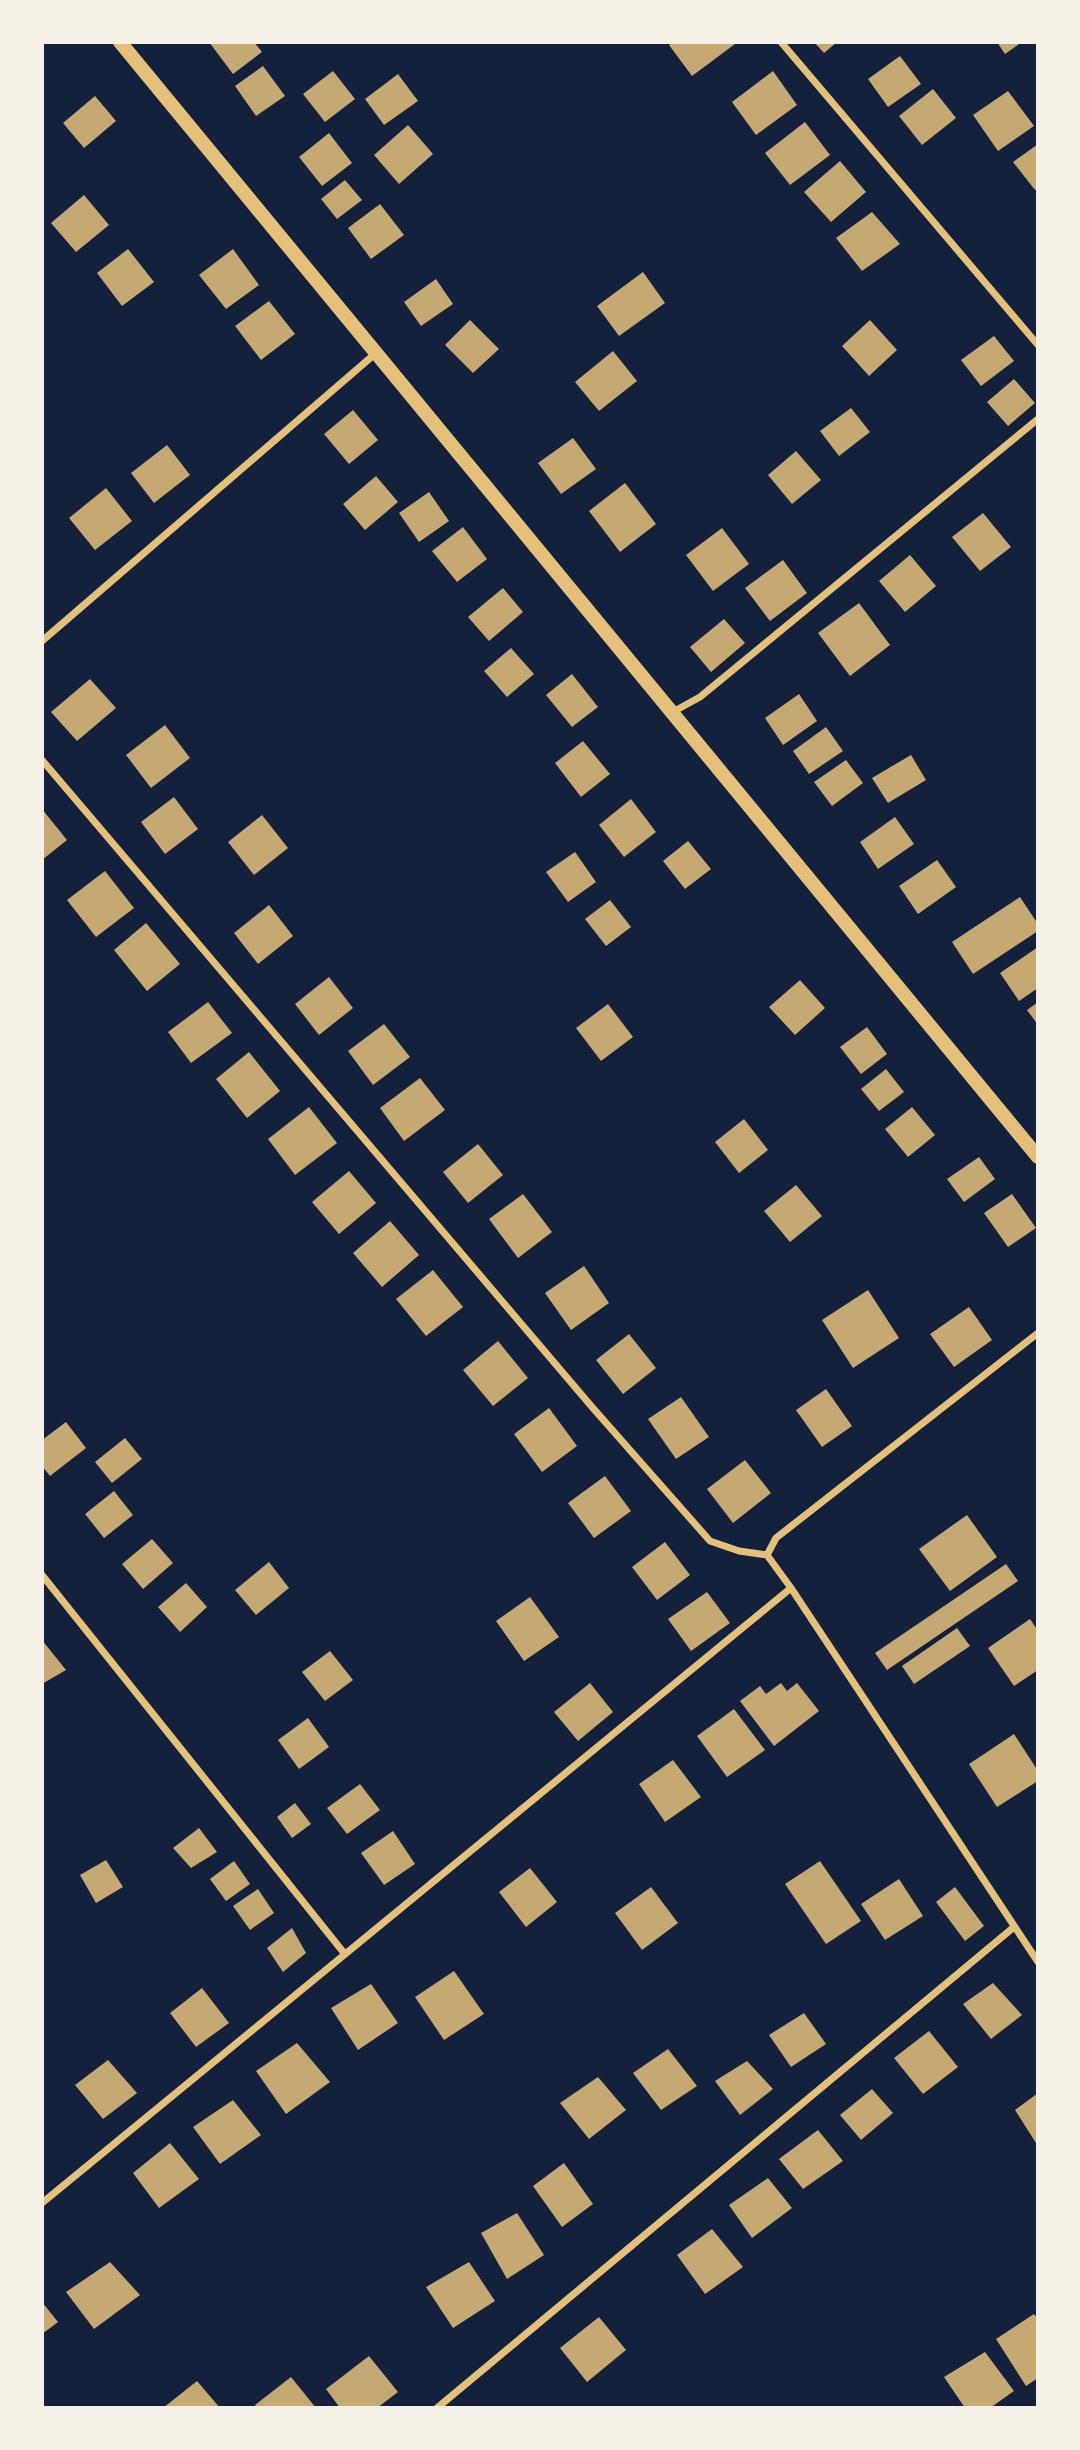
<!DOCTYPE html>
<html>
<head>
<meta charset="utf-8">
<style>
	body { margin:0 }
	#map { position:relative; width:1080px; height:2450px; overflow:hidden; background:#14213d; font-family:Arial,sans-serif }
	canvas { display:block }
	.frame { position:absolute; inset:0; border:44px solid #f6f1e7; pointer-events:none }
</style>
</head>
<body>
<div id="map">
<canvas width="1080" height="2450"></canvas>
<div class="frame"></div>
</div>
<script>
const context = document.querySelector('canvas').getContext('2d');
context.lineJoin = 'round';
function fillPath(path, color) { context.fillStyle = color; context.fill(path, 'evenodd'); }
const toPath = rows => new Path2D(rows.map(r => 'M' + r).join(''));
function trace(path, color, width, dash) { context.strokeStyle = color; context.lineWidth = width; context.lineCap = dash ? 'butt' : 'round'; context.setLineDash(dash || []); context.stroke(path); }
fillPath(toPath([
	[209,42,254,42,262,52,233,74],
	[673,42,733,42,735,44,692,76,669,45],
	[814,42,837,42,824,53],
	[997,42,1022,42,1005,54],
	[900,56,921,84,888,107,868,79],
	[263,66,285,96,256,116,235,86],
	[333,71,355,99,325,122,303,94],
	[773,71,797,105,756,135,732,102],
	[398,74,418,101,384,125,365,99],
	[933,89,956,118,922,145,899,116],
	[1008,91,1034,126,998,151,973,115],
	[95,96,116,121,84,148,63,123],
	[805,122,830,155,790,185,765,153],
	[408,125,433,154,399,184,374,155],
	[329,133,352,163,322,186,299,157],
	[1038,144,1038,188,1035,190,1013,162],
	[840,161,866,192,831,222,804,192],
	[345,180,362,200,337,219,321,199],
	[84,195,109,225,76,252,51,223],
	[380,204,404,235,371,259,348,228],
	[872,212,900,244,862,271,836,238],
	[128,249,154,282,122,306,97,273],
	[233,249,259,285,226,309,199,275],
	[643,272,665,303,619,336,597,306],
	[436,279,453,304,421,326,404,302],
	[269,301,295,334,261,360,235,326],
	[470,320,499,349,473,373,445,345],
	[870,320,897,350,869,376,842,346],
	[994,336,1014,361,981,386,961,360],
	[613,351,637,381,599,411,575,382],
	[1014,379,1035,403,1008,426,987,402],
	[851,408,870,432,839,456,820,431],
	[353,410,378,440,349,464,324,434],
	[573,438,596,469,561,494,538,463],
	[167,445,190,475,154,503,131,473],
	[796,451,821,480,792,504,768,475],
	[376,476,398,502,365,530,343,504],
	[625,483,656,524,620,552,589,511],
	[106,488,132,521,95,550,69,518],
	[429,492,449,521,419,542,399,513],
	[983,513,1011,547,980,571,952,537],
	[463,527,487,559,457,582,432,551],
	[722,528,749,564,713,591,686,555],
	[910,555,936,586,905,612,879,581],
	[783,560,807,593,770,621,745,588],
	[503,588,523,612,489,641,468,617],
	[859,603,890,645,850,676,818,633],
	[724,619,745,643,711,672,690,647],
	[511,648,534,674,507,697,484,671],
	[572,674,598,707,572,727,546,695],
	[90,679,116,708,77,741,51,712],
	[799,694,817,721,783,745,765,718],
	[165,725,190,758,151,788,126,755],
	[826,727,843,751,809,774,793,751],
	[583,741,610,774,581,797,555,763],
	[911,755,926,780,888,803,872,778],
	[846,760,863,783,832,806,814,782],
	[174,797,198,829,165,854,141,822],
	[631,799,656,832,624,857,599,825],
	[42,809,67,840,42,860],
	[262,815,288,848,254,875,228,842],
	[895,817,914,844,878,869,860,842],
	[688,841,711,869,685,889,663,861],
	[575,852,596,882,568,902,546,872],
	[937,860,956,887,918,914,899,886],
	[105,871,134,908,96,937,67,900],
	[1020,897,1038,924,1038,931,973,974,952,942],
	[610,900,631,927,606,946,585,919],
	[269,905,293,936,258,964,234,933],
	[146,923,180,964,147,991,114,950],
	[1038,947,1038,988,1019,1001,1000,973],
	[329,977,353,1008,319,1035,295,1004],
	[800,980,825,1008,795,1035,769,1007],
	[208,1002,232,1033,191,1063,168,1032],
	[1038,1002,1038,1025,1027,1010],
	[608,1004,633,1037,601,1061,576,1028],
	[384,1024,410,1057,373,1085,348,1051],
	[867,1027,887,1054,861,1074,840,1047],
	[249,1052,280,1091,247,1118,216,1079],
	[886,1069,904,1092,879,1111,861,1089],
	[420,1078,445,1110,404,1141,380,1108],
	[309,1107,337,1143,295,1175,268,1139],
	[912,1107,935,1135,908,1157,885,1129],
	[744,1119,768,1150,739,1173,715,1142],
	[478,1144,503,1175,468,1203,443,1172],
	[979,1157,995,1179,964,1202,947,1179],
	[349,1171,376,1203,339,1234,312,1202],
	[796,1185,822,1216,790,1242,764,1211],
	[523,1194,552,1232,518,1258,489,1219],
	[1012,1194,1036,1228,1008,1247,984,1213],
	[390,1221,419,1255,382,1287,353,1253],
	[584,1266,609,1303,571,1330,545,1293],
	[433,1270,463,1307,426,1336,396,1299],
	[868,1290,899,1338,853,1368,822,1320],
	[969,1307,992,1340,954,1367,930,1334],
	[629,1334,656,1368,623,1394,596,1360],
	[498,1341,528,1378,493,1406,463,1370],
	[826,1389,852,1426,822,1447,796,1410],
	[681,1397,709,1437,676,1459,648,1419],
	[549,1408,577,1446,542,1472,514,1434],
	[66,1422,86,1448,50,1476,42,1466,42,1440],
	[125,1438,142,1459,112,1483,95,1462],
	[745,1460,771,1493,733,1523,707,1489],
	[605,1476,631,1511,594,1538,568,1503],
	[114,1491,133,1515,104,1538,85,1514],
	[967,1515,997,1557,950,1591,919,1549],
	[152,1539,173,1563,143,1589,122,1564],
	[665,1542,690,1575,657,1600,632,1567],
	[269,1562,289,1588,256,1615,235,1590],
	[1006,1564,1018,1581,887,1670,875,1653],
	[186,1583,207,1607,180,1632,158,1607],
	[707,1592,730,1623,691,1651,668,1619],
	[530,1597,559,1637,524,1661,496,1621],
	[1030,1619,1038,1631,1038,1670,1014,1686,988,1648],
	[957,1628,970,1646,914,1684,902,1666],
	[42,1640,66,1670,42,1684],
	[330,1651,353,1680,325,1701,302,1672],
	[590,1683,613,1712,578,1741,554,1712],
	[781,1683,787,1691,797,1683,819,1711,774,1746,740,1701,760,1686,766,1694],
	[734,1709,765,1750,727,1777,697,1736],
	[308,1718,329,1747,299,1769,278,1740],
	[1014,1734,1038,1771,1038,1781,997,1807,969,1764],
	[673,1760,701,1797,665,1822,639,1784],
	[360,1784,380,1810,347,1834,327,1808],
	[295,1803,311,1824,292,1838,277,1817],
	[199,1828,217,1852,191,1868,173,1848],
	[393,1831,415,1864,384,1885,361,1853],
	[106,1860,123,1887,96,1903,80,1875],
	[234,1861,250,1884,226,1901,210,1879],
	[820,1861,861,1921,826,1944,785,1884],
	[530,1868,557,1902,526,1927,499,1892],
	[899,1879,923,1916,885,1940,861,1904],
	[651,1887,678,1923,642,1950,615,1913],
	[955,1887,984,1926,965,1941,936,1902],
	[258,1889,274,1913,250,1930,233,1906],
	[292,1928,306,1953,283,1972,267,1948],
	[454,1971,484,2014,444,2040,415,1997],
	[993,1983,1022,2015,991,2039,963,2004],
	[371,1984,398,2023,358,2050,331,2008],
	[202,1988,229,2023,196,2047,170,2013],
	[804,2013,826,2044,791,2067,769,2035],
	[929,2031,958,2067,923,2094,894,2058],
	[297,2043,330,2082,286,2114,256,2071],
	[668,2049,697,2086,661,2110,633,2073],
	[108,2060,137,2093,103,2119,75,2085],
	[747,2061,773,2089,740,2115,715,2081],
	[598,2077,626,2110,589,2139,560,2103],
	[872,2089,893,2113,861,2140,840,2115],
	[1038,2093,1038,2142,1036,2143,1015,2110],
	[233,2100,261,2135,220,2164,193,2127],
	[818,2130,843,2161,803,2189,779,2159],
	[170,2143,199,2179,159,2208,133,2173],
	[564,2163,593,2204,562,2227,533,2186],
	[768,2178,792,2208,752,2238,729,2205],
	[517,2213,544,2255,507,2279,481,2233],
	[712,2229,743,2267,705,2294,677,2255],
	[110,2262,140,2295,94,2329,66,2292],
	[469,2262,495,2301,453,2328,426,2287],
	[42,2302,58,2322,42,2334],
	[1034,2314,1038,2319,1038,2378,1026,2386,996,2339],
	[599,2317,626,2350,587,2382,560,2348],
	[985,2352,1014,2391,990,2408,965,2408,944,2377],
	[369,2356,398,2392,377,2408,340,2408,326,2389],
	[291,2377,316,2408,257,2408,255,2405],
	[197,2381,220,2408,163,2408]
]), '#c6a872');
trace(toPath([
	[781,42,1038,345],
	[42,641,376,353],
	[671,713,700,697,1038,419],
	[42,760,592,1407,710,1541,739,1551,767,1555],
	[42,1575,344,1953],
	[791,1588,1038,1962],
	[42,2203,791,1588,767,1555,776,1538,1038,1333],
	[437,2408,1014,1927]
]), '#e5c07b', 7);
trace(toPath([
	[120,42,1038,1157]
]), '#e5c07b', 14);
</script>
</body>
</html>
